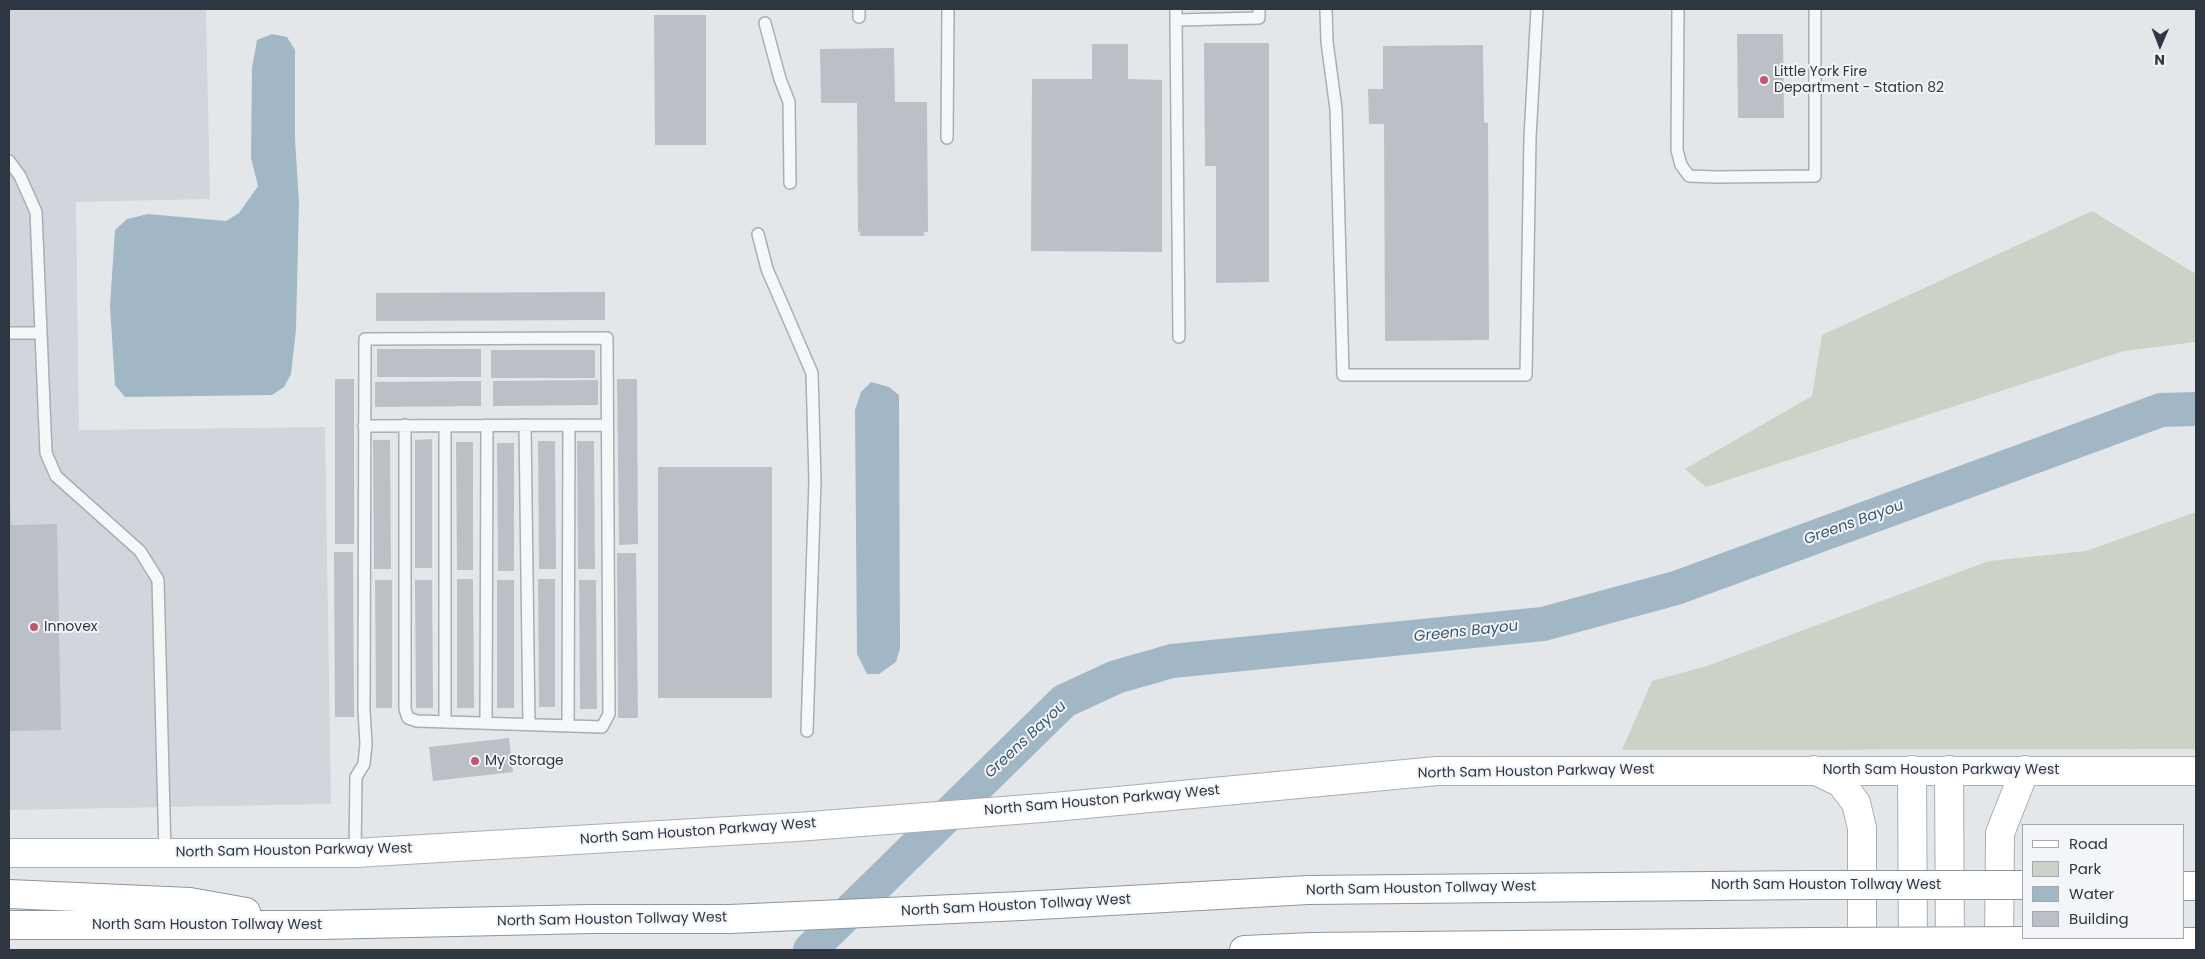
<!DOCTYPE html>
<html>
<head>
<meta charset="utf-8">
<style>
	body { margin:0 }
	#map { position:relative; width:2205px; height:959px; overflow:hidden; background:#e4e7ea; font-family:Poppins,sans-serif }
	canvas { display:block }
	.frame { position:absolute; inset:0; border:10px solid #2d3641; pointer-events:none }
	.legend { position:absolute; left:2022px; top:824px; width:162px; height:115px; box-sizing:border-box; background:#f3f5f8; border:1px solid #a4a9af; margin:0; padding:6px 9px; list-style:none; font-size:15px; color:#2d3641 }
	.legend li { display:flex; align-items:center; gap:10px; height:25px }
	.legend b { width:25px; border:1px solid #a4a9af }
	.north { position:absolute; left:2135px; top:20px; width:50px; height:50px; -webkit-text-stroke:4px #f3f5f8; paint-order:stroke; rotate:181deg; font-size:14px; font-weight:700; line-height:20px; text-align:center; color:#2d3641 }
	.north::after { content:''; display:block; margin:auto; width:18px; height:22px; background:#2d3641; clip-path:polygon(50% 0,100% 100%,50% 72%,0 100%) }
</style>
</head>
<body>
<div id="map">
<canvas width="2205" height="959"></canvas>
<div class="frame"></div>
<ul class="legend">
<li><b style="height:6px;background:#fff"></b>Road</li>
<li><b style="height:14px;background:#cad3c6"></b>Park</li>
<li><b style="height:14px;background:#a2b7c6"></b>Water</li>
<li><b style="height:14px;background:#bbc0c7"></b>Building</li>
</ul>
<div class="north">N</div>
</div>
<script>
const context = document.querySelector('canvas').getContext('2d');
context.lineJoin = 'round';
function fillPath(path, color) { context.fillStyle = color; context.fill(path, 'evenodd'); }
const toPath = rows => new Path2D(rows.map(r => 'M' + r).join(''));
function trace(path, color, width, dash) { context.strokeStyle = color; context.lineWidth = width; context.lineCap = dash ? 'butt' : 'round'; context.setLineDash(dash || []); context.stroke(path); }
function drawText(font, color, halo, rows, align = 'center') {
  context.font = font + ' Poppins,sans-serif'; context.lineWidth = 4; context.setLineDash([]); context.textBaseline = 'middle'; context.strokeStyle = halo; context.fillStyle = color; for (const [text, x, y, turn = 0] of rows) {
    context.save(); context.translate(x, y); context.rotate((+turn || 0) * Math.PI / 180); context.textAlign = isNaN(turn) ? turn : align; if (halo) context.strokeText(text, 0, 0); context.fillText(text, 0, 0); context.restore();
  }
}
fillPath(toPath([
	[9,9,206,9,210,199,76,202,79,430,325,427,331,804,9,810]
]), '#d2d6dc');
fillPath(toPath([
	[2092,211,2196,274,2196,342,2124,351,1706,487,1685,469,1812,396,1822,335],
	[2196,512,2196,749,1622,750,1652,681,1707,666,1989,561,2086,551]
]), '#cad3c6');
fillPath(toPath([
	[272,34,287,37,295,50,295,139,299,202,296,329,291,374,284,387,272,395,125,397,115,385,110,306,115,230,127,219,148,214,226,221,239,213,258,186,251,158,252,68,257,40],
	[871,382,889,387,899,395,900,648,896,662,879,674,867,674,857,654,855,410,861,392]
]), '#a2b7c6');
trace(toPath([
	[810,950,1064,701,1116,677,1172,661,1543,624,1676,588,2161,410,2196,409]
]), '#a2b7c6', 34);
fillPath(toPath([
	[654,15,706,15,706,145,655,145],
	[1737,34,1783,34,1784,118,1738,118],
	[1204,43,1269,43,1269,282,1216,283,1216,166,1205,166],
	[1092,44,1128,44,1128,79,1162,80,1162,252,1031,251,1032,79,1092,79],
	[1483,45,1484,122,1488,123,1489,340,1385,341,1384,124,1369,124,1368,89,1383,89,1383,46],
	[894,48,895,102,927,102,928,232,924,232,924,236,860,236,860,231,858,232,857,103,821,103,820,49],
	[605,292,605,320,376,321,376,293],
	[377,349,481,349,481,377,377,377],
	[491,350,595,350,595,378,491,378],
	[335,379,354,379,354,544,335,544],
	[617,379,637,379,638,544,619,545],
	[598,380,598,405,493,406,493,381],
	[481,381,481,406,375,407,375,382],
	[432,439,432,568,415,568,415,440],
	[373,440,390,440,391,569,374,569],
	[538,441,555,441,556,569,539,569],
	[577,441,594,441,595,569,578,569],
	[456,442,473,442,473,570,457,570],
	[497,443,514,443,514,571,498,571],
	[658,467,772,467,772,698,658,698],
	[9,470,11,525,57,524,61,730,9,731],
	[334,552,353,552,354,717,335,717],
	[617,553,636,553,638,718,618,718],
	[457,579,473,579,474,708,457,708],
	[538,579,555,579,555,707,539,707],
	[375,580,392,580,392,708,376,708],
	[415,580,432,580,433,708,416,708],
	[497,580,514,580,514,708,497,708],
	[579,580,596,580,597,709,580,709],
	[509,738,513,772,433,781,429,747]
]), '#bbc0c7');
const lane = toPath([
	[1176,9,1176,20,1259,18,1259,9],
	[1326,9,1327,42,1336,109,1343,375,1526,375,1530,138,1537,9],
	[1678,9,1677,150,1681,165,1689,176,1716,177,1815,176,1815,9],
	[859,17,859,9],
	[1176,20,1179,337],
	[765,23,780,79,789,102,790,183],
	[947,138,948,9],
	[9,161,20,176,36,212,46,453,56,476,140,551,158,580,165,854],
	[758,234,767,269,812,373,815,481,807,731],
	[9,333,41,333],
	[525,425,529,725],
	[364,426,607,425],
	[445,426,445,722],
	[486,723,487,425],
	[568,726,569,425],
	[355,853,356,777,364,764,366,744,364,710,365,339,607,338,609,714,602,727,417,721,408,718,405,709,405,425]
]);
const secondary = toPath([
	[1814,770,1841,783,1856,803,1862,828,1862,950],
	[1912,770,1913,950],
	[1949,770,1950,950],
	[9,853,355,853,797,827,1054,807,1437,771,2196,771],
	[1999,950,2000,833,2025,770]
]);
const highway = toPath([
	[2184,886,2196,886],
	[9,894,190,902,246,912],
	[9,925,321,925,590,919,730,919,1021,906,1308,890,1812,885],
	[2037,941,2196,942],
	[1244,950,1312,947,1813,942]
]);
trace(lane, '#a9aeb4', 14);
trace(secondary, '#a9aeb4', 30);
trace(highway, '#8c969f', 30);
trace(lane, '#f6f7f9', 11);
trace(secondary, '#fff', 28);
trace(highway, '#fff', 28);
const highwayBridge = toPath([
	[1812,885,2024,885],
	[1813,942,2037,941]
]);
trace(highwayBridge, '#8c969f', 30, []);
trace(highwayBridge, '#fff', 28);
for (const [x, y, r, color] of [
	[1764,80,5,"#c25670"],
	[34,627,5,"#c25670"],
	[475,761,5,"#c25670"]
]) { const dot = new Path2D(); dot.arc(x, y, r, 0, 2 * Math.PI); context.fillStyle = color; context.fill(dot); trace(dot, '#f3f5f8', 2); }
drawText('14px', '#2d3641', '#f3f5f8', [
	["Little York Fire",1774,72],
	["Department - Station 82",1774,88],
	["Innovex",44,627],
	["My Storage",485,761]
], 'left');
drawText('14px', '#2d3641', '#f3f5f8', [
	["North Sam Houston Parkway West",1941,770],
	["North Sam Houston Parkway West",1536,772,-1],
	["North Sam Houston Parkway West",1102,801,-5],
	["North Sam Houston Parkway West",698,832,-4],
	["North Sam Houston Parkway West",294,851,-1],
	["North Sam Houston Tollway West",1826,885],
	["North Sam Houston Tollway West",1421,889,-1],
	["North Sam Houston Tollway West",1016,906,-3],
	["North Sam Houston Tollway West",612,920,-1],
	["North Sam Houston Tollway West",207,925]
]);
drawText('italic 15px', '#3b5871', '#f3f5f8', [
	["Greens Bayou",1854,523,-20],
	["Greens Bayou",1466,632,-6],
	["Greens Bayou",1026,740,-43]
]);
</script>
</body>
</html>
